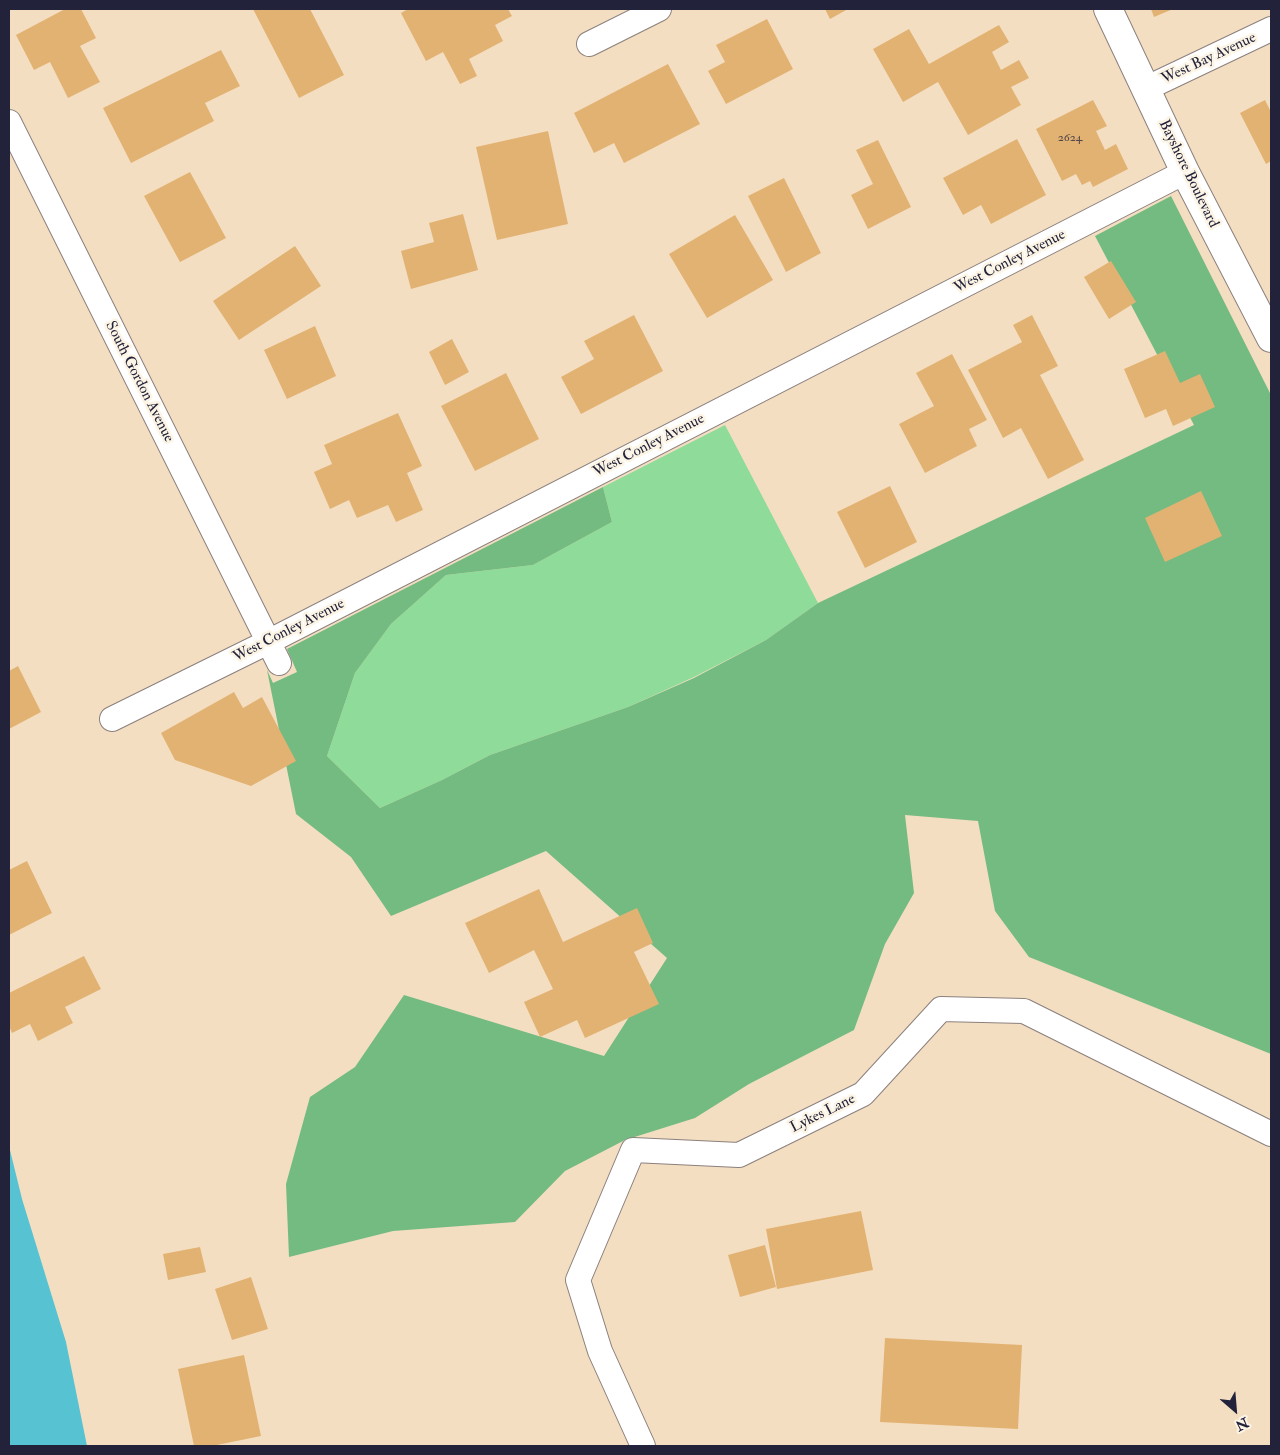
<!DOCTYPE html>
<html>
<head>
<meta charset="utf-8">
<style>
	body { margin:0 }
	#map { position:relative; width:1280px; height:1455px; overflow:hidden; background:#f4dec1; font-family:"IM FELL Double Pica",serif }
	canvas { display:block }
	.frame { position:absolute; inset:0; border:10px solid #22223b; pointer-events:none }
	.north { position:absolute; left:1210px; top:1385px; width:50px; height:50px; -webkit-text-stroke:4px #fcf5e5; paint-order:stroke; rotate:153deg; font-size:14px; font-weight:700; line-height:20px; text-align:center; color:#22223b }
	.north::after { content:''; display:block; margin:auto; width:18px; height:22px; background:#22223b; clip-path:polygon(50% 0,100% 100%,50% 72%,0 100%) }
</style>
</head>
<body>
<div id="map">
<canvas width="1280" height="1455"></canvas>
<div class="frame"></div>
<div class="north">N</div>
</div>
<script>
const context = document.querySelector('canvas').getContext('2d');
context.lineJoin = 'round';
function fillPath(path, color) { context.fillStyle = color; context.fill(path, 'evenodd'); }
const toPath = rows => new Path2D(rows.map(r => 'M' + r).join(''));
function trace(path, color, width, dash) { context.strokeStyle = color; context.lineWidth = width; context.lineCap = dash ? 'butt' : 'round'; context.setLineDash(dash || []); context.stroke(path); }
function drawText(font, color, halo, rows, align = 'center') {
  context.font = font + ' "IM FELL Double Pica",serif'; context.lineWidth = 5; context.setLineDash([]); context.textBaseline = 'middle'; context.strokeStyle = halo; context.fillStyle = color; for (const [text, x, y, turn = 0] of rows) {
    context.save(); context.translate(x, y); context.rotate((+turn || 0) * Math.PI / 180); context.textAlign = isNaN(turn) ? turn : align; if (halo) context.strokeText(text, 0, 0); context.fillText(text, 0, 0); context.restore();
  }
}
fillPath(toPath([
	[725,425,818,603,766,640,694,677,628,707,490,755,442,780,380,808,327,756,355,673,391,624,446,575,533,565,612,522,603,487]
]), '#8fdb99');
fillPath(toPath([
	[1171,196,1271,395,1271,1054,1029,957,995,911,978,821,905,815,914,893,885,944,854,1030,749,1084,695,1118,625,1140,565,1171,515,1222,393,1231,289,1257,286,1184,310,1097,355,1067,404,995,604,1056,667,958,546,851,391,916,351,857,296,814,267,670,273,683,297,672,287,649,603,487,612,522,533,565,446,575,391,624,355,673,327,756,380,808,442,780,490,755,628,707,694,678,766,640,818,603,1194,425,1095,236]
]), '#73bb81');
fillPath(toPath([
	[9,1146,22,1199,66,1342,87,1446,9,1446]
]), '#57c2d2');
fillPath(toPath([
	[65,9,81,9,96,38,80,46,100,82,68,98,50,62,34,70,16,35],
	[253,9,310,9,344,75,299,98],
	[408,9,508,9,512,16,495,25,503,41,469,59,477,76,460,84,443,52,426,61,401,13],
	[825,9,848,9,830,19],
	[1151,9,1173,9,1154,17],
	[767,19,793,69,726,104,708,71,725,62,716,45],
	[999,25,1009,42,992,52,1001,70,1019,60,1029,78,1011,87,1021,105,968,135,938,82,903,102,873,49,909,29,929,64],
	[221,50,240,86,205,103,214,121,131,163,103,108],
	[668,64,700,124,624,163,614,143,594,153,574,113],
	[1093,100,1107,126,1096,131,1105,150,1116,144,1128,169,1093,187,1090,181,1082,185,1076,174,1062,181,1036,129],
	[1265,100,1271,112,1271,161,1266,164,1240,113],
	[548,131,568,224,497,240,476,147],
	[1017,139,1046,195,991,224,981,205,963,215,943,178],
	[878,140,911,207,868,229,851,195,873,184,856,150],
	[190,172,226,238,180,262,144,196],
	[784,178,821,253,786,272,748,196],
	[463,214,478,270,411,289,401,251,434,242,429,223],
	[735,215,773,280,707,318,669,254],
	[295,246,321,286,239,340,213,301],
	[1111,261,1136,302,1109,319,1084,277],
	[634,315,663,371,581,414,561,377,594,359,584,341],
	[1032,315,1058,366,1040,375,1084,460,1048,479,1021,428,1003,438,968,370,1022,342,1013,325],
	[315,326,336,376,287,399,264,350],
	[452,339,469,372,445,385,429,352],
	[1165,351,1180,383,1200,374,1215,407,1173,426,1166,409,1145,418,1124,369],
	[952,354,987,420,969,429,977,446,925,473,899,424,934,406,916,373],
	[506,373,539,439,475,471,441,406],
	[398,413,422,466,407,473,423,510,396,522,388,505,357,518,349,500,330,509,314,472,332,464,324,445],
	[890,486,917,542,865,568,837,512],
	[1201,491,1222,536,1165,562,1145,518],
	[18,666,41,712,9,729,9,671],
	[234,692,243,708,262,697,296,761,251,786,175,760,161,733],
	[27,861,52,913,9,935,9,870],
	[539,889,563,942,637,908,653,943,634,952,659,1004,585,1038,577,1020,540,1037,524,1002,553,989,534,950,489,973,465,923],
	[84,956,101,989,65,1007,73,1023,38,1041,30,1024,12,1033,9,1026,9,993],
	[861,1211,873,1270,777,1289,766,1229],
	[765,1245,776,1287,740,1297,728,1255],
	[200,1247,206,1272,168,1280,163,1254],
	[251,1277,268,1329,232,1340,215,1289],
	[885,1338,1022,1345,1018,1429,880,1422],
	[244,1355,261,1436,212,1446,194,1446,178,1369]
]), '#e2b273');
const minor = toPath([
	[589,44,659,9],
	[1147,88,1271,29],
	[9,122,279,663],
	[112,719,268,642,1185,172],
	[643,1446,600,1351,578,1280,633,1150,739,1155,863,1094,941,1009,1024,1011,1271,1134]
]);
const tertiary = toPath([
	[1108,9,1185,172,1271,338]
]);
trace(minor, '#8b807e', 26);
trace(tertiary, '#8b807e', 30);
trace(minor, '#fff', 24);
trace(tertiary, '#fff', 28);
drawText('12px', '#524649', null, [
	["2624",1070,138]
]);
drawText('15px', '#22223b', '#fcf5e5', [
	["West Bay Avenue",1209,59,-25],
	["Bayshore Boulevard",1188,174,64],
	["West Conley Avenue",1010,262,-27],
	["South Gordon Avenue",139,382,63],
	["West Conley Avenue",649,446,-27],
	["West Conley Avenue",289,631,-27],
	["Lykes Lane",823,1114,-26]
]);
</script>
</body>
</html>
